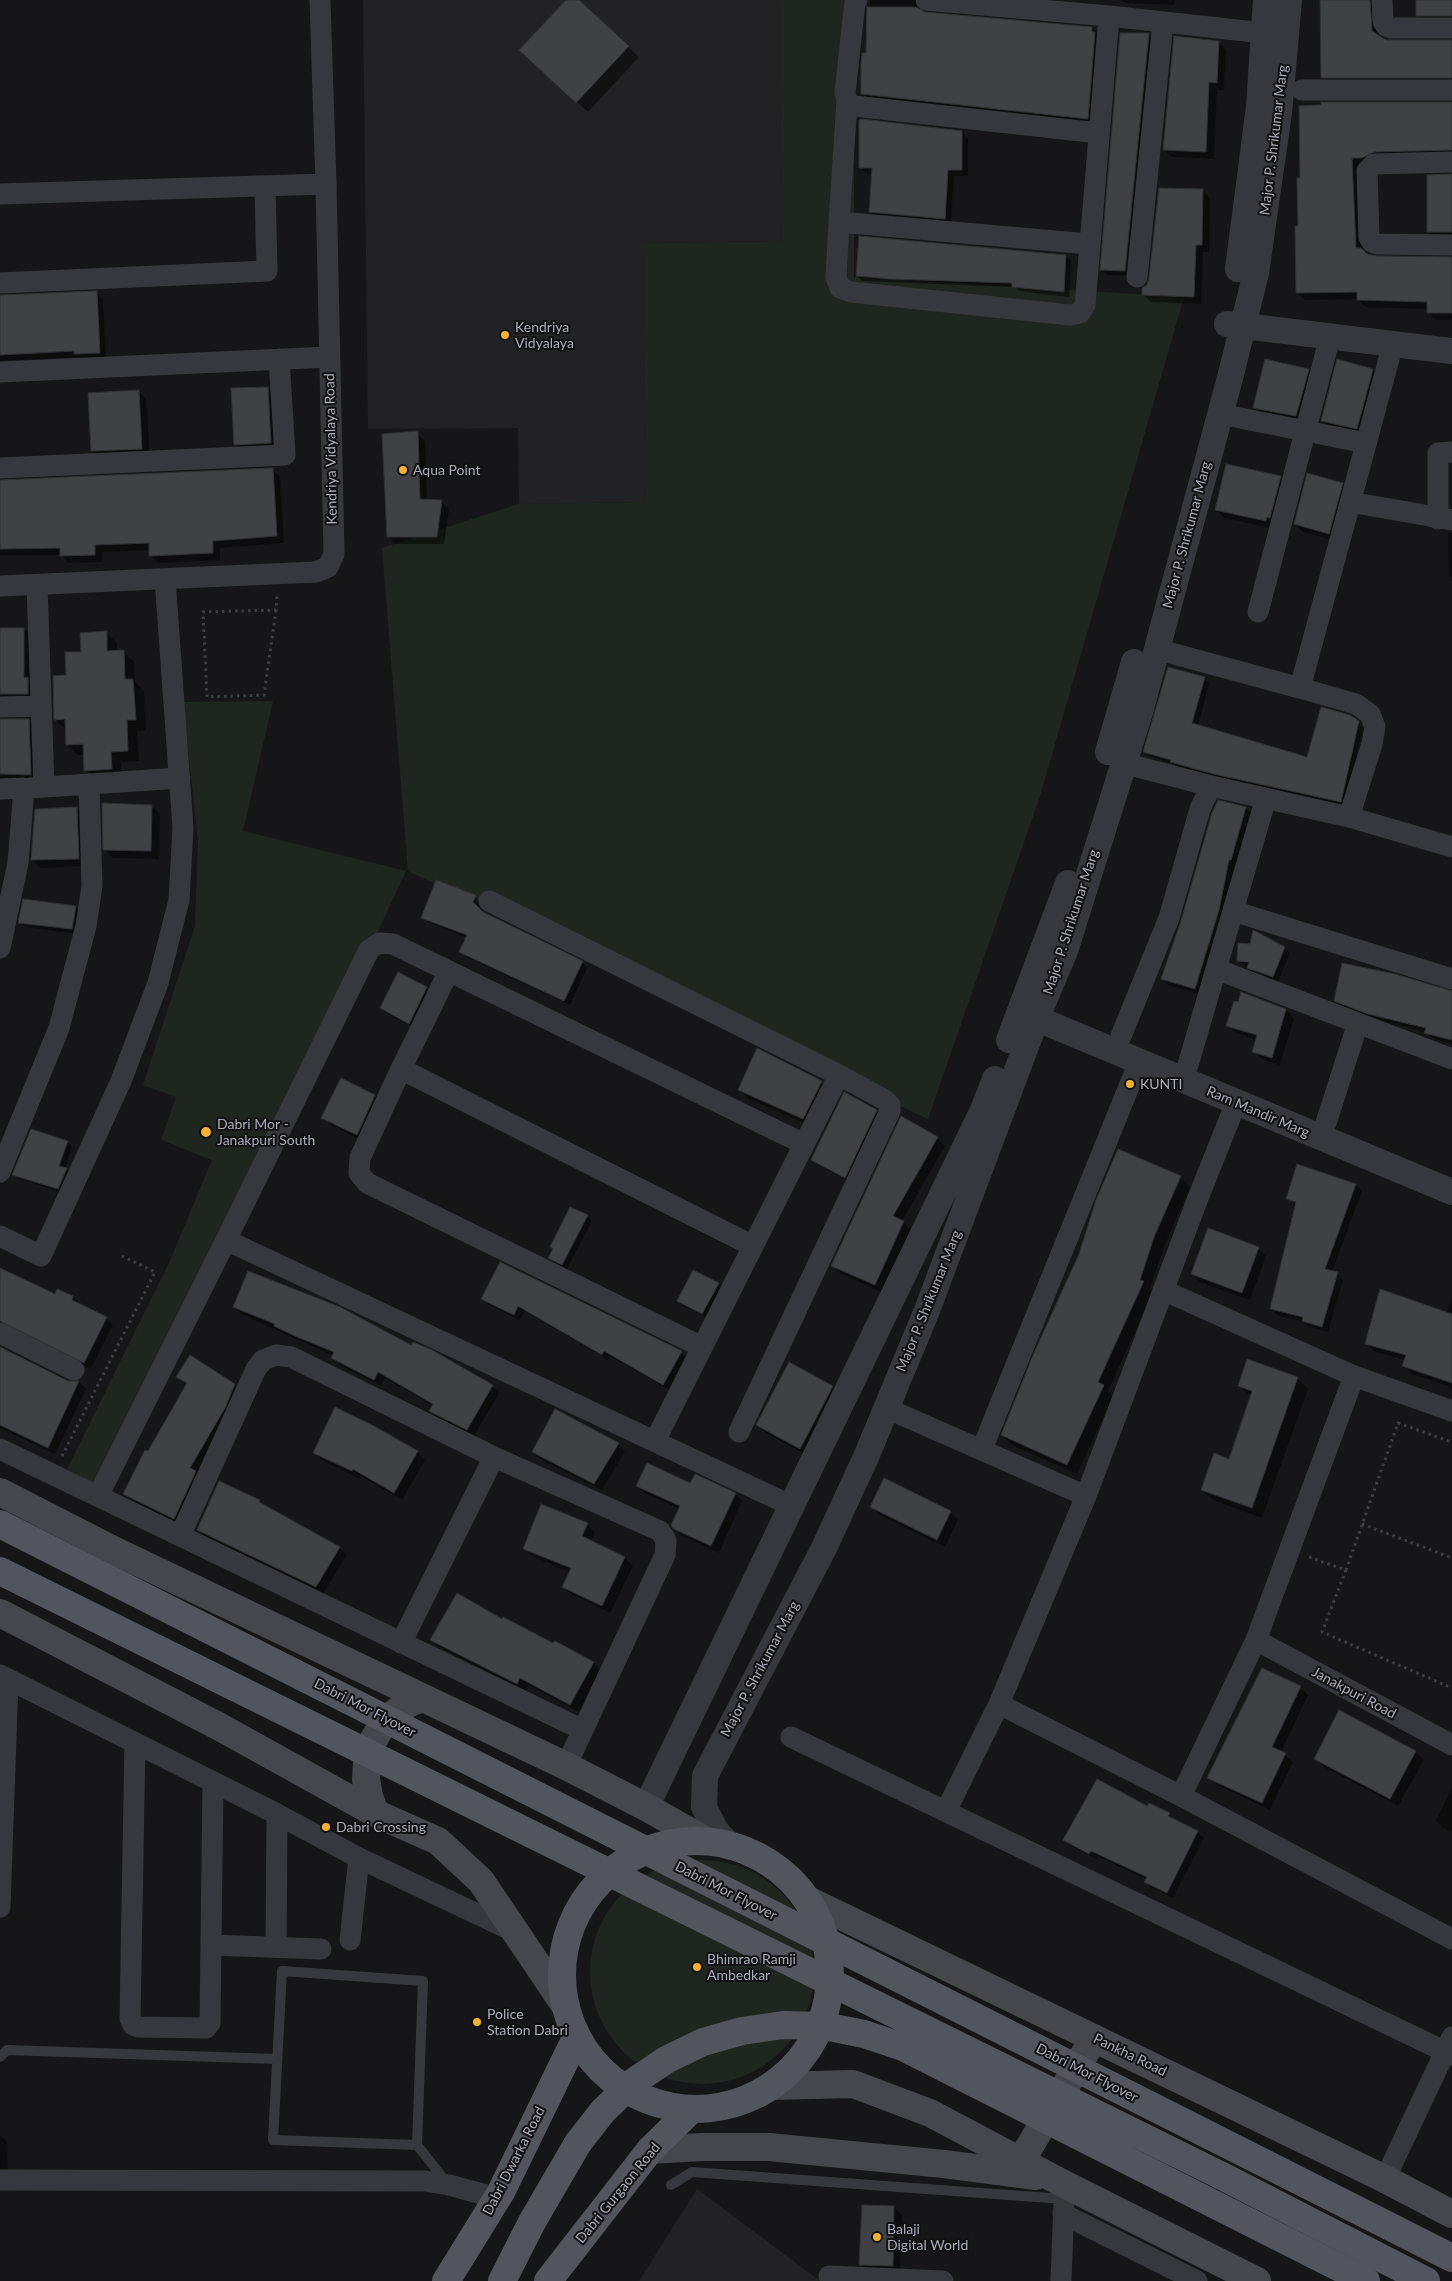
<!DOCTYPE html>
<html>
<head>
<meta charset="utf-8">
<style>
	body { margin:0 }
	canvas { display:block; background:#161618 }
</style>
</head>
<body>
<canvas width="1452" height="2281"></canvas>
<script>
const context = document.querySelector('canvas').getContext('2d');
context.lineJoin = 'round';
function fillPath(path, color) { context.fillStyle = color; context.fill(path, 'evenodd'); }
const toPath = rows => new Path2D(rows.map(r => 'M' + r).join(''));
function trace(path, color, width, dash) { context.strokeStyle = color; context.lineWidth = width; context.lineCap = dash ? 'butt' : 'round'; context.setLineDash(dash || []); context.stroke(path); }
function drawText(font, color, halo, rows, align = 'center') {
  context.font = font + ' Lato,sans-serif'; context.lineWidth = 4; context.setLineDash([]); context.textBaseline = 'middle'; context.strokeStyle = halo; context.fillStyle = color; for (const [text, x, y, turn = 0] of rows) {
    context.save(); context.translate(x, y); context.rotate((+turn || 0) * Math.PI / 180); context.textAlign = isNaN(turn) ? turn : align; if (halo) context.strokeText(text, 0, 0); context.fillText(text, 0, 0); context.restore();
  }
}
fillPath(toPath([
	[363,0,779,0,782,241,643,243,646,502,519,504,518,428,368,429],
	[697,2189,820,2281,639,2281]
]), '#222225');
fillPath(toPath([
	[779,0,854,0,854,277,1184,297,1040,796,928,1119,408,871,382,548,519,504,646,502,643,243,782,241],
	[273,701,243,831,406,871,353,985,98,1485,67,1469,169,1263,212,1160,161,1140,176,1097,143,1085,195,926,198,841,183,702],
	'590 1972a112 112 0 1 1 224 0a112 112 0 1 1-224 0Z'
]), '#1e261f');
fillPath(toPath([
	[568,0,577,0,639,57,588,112,531,61],
	[870,0,922,0,919,6,922,13,1092,28,1098,35,1094,125,869,100,863,94],
	[1121,0,1175,0,1174,5,1124,3],
	[1321,0,1380,0,1377,9,1379,38,1391,42,1452,42,1452,85,1330,85,1322,77],
	[1418,0,1452,0,1452,24,1425,23,1418,15],
	[1149,35,1154,40,1130,275,1107,275,1102,270],
	[1218,42,1226,50,1224,90,1217,90,1214,159,1172,157,1164,150],
	[1452,104,1452,157,1359,165,1363,251,1377,258,1452,259,1452,320,1436,320,1428,313,1428,309,1365,307,1358,299,1305,300,1297,293,1299,180],
	[962,132,968,138,968,176,954,176,951,225,877,218,870,212,873,174,867,174,861,168],
	[1452,174,1452,240,1436,239,1428,232],
	[1202,190,1210,198,1209,252,1203,252,1201,304,1151,302,1143,294],
	[1066,256,1071,261,1069,297,1019,291,1015,287,862,281,857,276],
	[96,292,103,299,106,359,82,360,80,357,0,361,0,297],
	[1308,370,1316,378,1304,424,1262,415,1255,407],
	[1373,370,1381,378,1365,436,1330,429,1322,421],
	[268,388,276,396,278,451,243,452,235,444],
	[138,391,146,399,150,456,100,459,92,451],
	[417,433,425,441,427,501,441,501,449,509,444,544,396,544,388,536],
	[272,469,280,477,284,543,220,548,220,560,158,563,151,555,150,550,102,552,102,562,69,563,61,555,0,555,0,481],
	[1280,477,1288,485,1274,529,1224,518,1216,510],
	[1342,484,1350,492,1336,541,1303,532,1295,524],
	[1448,533,1452,533,1452,579,1449,576],
	[0,629,24,629,32,637,36,701,0,706],
	[106,632,117,643,117,651,123,651,134,662,135,682,144,691,146,730,137,731,139,761,121,762,122,780,96,781,85,771,85,755,78,755,67,745,67,731,55,719,67,676,83,653],
	[1204,678,1209,683,1198,726,1308,758,1358,722,1363,728,1345,807,1177,767,1173,764,1150,756,1145,751],
	[0,719,29,720,37,728,38,782,0,782],
	[152,806,160,814,159,859,113,858,105,850],
	[1246,808,1252,814,1201,995,1168,985,1162,979],
	[77,809,85,817,86,866,40,868,32,860],
	[475,897,480,902,478,908,483,913,582,962,587,968,570,1005,466,957,461,952,467,938,428,922,423,917],
	[76,907,81,912,77,934,25,927,20,922],
	[1254,932,1285,948,1290,953,1278,982,1254,972,1249,966,1243,965,1238,960,1251,945],
	[426,988,431,993,415,1028,386,1013,381,1008],
	[1452,992,1452,1044,1432,1038,1426,1032,1375,1019,1341,1006,1335,1000],
	[1241,993,1286,1010,1294,1018,1280,1065,1262,1059,1254,1051,1257,1040,1236,1033,1228,1025],
	[821,1082,829,1090,811,1126,747,1098,739,1090],
	[374,1096,382,1104,365,1142,331,1125,323,1117],
	[876,1111,881,1116,850,1182,818,1165,813,1160],
	[937,1138,945,1146,902,1221,911,1230,883,1293,840,1273,833,1265],
	[67,1142,72,1147,65,1169,72,1174,63,1193,19,1179,14,1174],
	[1180,1177,1190,1187,1164,1247,1150,1289,1153,1292,1108,1391,1113,1396,1077,1474,1012,1445,1002,1435],
	[1356,1185,1362,1191,1332,1272,1337,1273,1343,1280,1328,1332,1309,1327,1304,1322,1277,1315,1271,1309,1296,1205,1288,1198],
	[587,1216,592,1221,567,1269,555,1263,550,1258],
	[1258,1248,1266,1256,1250,1300,1200,1282,1192,1274],
	[501,1264,681,1352,687,1358,669,1390,610,1356,608,1360,525,1311,520,1320,489,1305,483,1299],
	[0,1267,55,1295,58,1290,73,1297,80,1304,106,1318,113,1325,91,1369,14,1328,0,1330],
	[718,1284,723,1289,708,1318,683,1306,678,1301],
	[1452,1297,1452,1390,1448,1386,1412,1374,1404,1366,1406,1360,1375,1352,1366,1343,1447,1313],
	[234,1307,411,1347,492,1386,499,1393,474,1436,438,1418,431,1411,434,1406,385,1378,381,1386,340,1365,333,1358,334,1356,241,1314],
	[0,1348,68,1382,79,1382,86,1389,55,1454,0,1428],
	[190,1357,235,1385,242,1392,182,1525,132,1501,124,1494,187,1385,178,1376],
	[1297,1378,1308,1389,1262,1518,1213,1500,1202,1490,1230,1460,1252,1397,1239,1386],
	[832,1387,840,1395,808,1456,766,1433,758,1425],
	[373,1427,417,1452,425,1460,402,1500,361,1476,360,1479,323,1461,315,1453],
	[618,1444,625,1451,602,1490,540,1459,533,1452],
	[691,1485,735,1494,742,1501,719,1553,682,1536,675,1528,680,1509,644,1493,637,1486],
	[259,1501,265,1507,340,1548,347,1555,323,1594,205,1537,198,1530],
	[872,1507,950,1512,958,1520,945,1547,879,1515],
	[587,1524,595,1532,591,1542,625,1558,633,1566,610,1613,571,1594,563,1587,570,1572,532,1556,524,1548],
	[502,1621,554,1645,555,1642,594,1663,601,1671,579,1712,529,1685,525,1691,439,1647,431,1640],
	[1300,1687,1308,1695,1281,1752,1293,1762,1270,1810,1217,1785,1209,1777],
	[1340,1712,1416,1752,1424,1760,1398,1806,1324,1767,1316,1759],
	[1452,1787,1452,1832,1443,1828,1436,1821],
	[1148,1807,1169,1814,1175,1821,1197,1832,1204,1838,1173,1898,1152,1888,1146,1882,1147,1880,1098,1856,1096,1859,1071,1846,1065,1839],
	[0,2135,7,2142,8,2171,0,2171],
	[894,2207,902,2215,900,2274,868,2272,860,2264]
]), '#0007');
const building = toPath([
	[566,0,579,0,629,46,576,103,519,50,566,0],
	[1320,0,1370,0,1372,31,1386,40,1452,40,1452,78,1321,78,1320,0],
	[1416,0,1452,0,1452,16,1416,16,1416,0],
	[867,7,916,7,925,12,1092,27,1092,32,1095,32,1088,119,861,94,861,63,862,53,866,53,867,7],
	[1120,33,1149,33,1125,271,1100,270,1120,33],
	[1174,36,1219,41,1217,83,1209,82,1206,152,1163,150,1174,36],
	[1321,102,1452,102,1452,150,1374,152,1362,158,1352,158,1356,248,1361,248,1367,254,1377,256,1452,257,1452,313,1427,313,1427,302,1357,300,1357,292,1296,293,1295,226,1298,226,1297,178,1300,178,1299,106,1321,105,1321,102],
	[862,119,962,131,962,170,948,170,945,219,869,212,872,168,859,168,859,120,862,119],
	[1452,174,1452,232,1427,232,1427,175,1452,174],
	[1159,188,1203,189,1202,245,1196,245,1194,297,1142,295,1142,288,1147,285,1149,278,1159,188],
	[859,236,1066,255,1064,292,1012,287,1012,283,891,279,856,276,859,236],
	[97,291,100,353,74,354,74,351,0,355,0,295,97,291],
	[1265,359,1309,369,1296,416,1253,408,1265,359],
	[1337,359,1373,369,1357,429,1321,421,1337,359],
	[268,387,271,443,234,445,231,388,268,387],
	[139,390,142,449,91,451,88,393,139,390],
	[418,431,420,499,442,500,437,537,387,537,382,434,418,431],
	[1226,464,1281,476,1270,518,1267,517,1266,521,1215,510,1226,464],
	[273,468,277,536,213,541,213,553,149,556,149,543,95,545,95,555,60,556,60,548,0,549,0,480,273,468],
	[1307,473,1343,483,1329,534,1294,524,1307,473],
	[0,628,24,628,24,678,28,677,28,694,0,694,0,628],
	[107,631,107,651,124,650,125,679,133,679,136,720,127,720,128,751,111,752,112,769,84,771,83,744,66,745,65,719,54,720,53,676,66,675,65,652,81,652,80,633,107,631],
	[1168,667,1205,677,1192,723,1253,741,1307,757,1321,707,1350,715,1359,721,1341,802,1214,774,1170,762,1171,760,1143,752,1168,667],
	[0,719,29,719,31,775,0,774,0,719],
	[1218,800,1246,807,1231,860,1229,860,1219,910,1195,989,1161,979,1181,921,1212,813,1218,800],
	[102,803,152,805,151,851,103,850,102,803],
	[77,807,79,859,31,860,35,809,77,807],
	[436,880,476,895,473,902,483,912,583,961,564,1001,459,952,467,935,421,918,436,880],
	[23,899,76,906,72,929,18,923,23,899],
	[1253,930,1285,947,1273,977,1247,968,1249,962,1237,961,1238,943,1250,944,1253,930],
	[1342,963,1395,974,1452,991,1452,1040,1424,1033,1426,1028,1368,1014,1334,1001,1342,963],
	[398,972,427,987,409,1024,380,1008,398,972],
	[1241,992,1286,1009,1272,1058,1252,1052,1257,1035,1226,1026,1234,1001,1238,1002,1241,992],
	[757,1048,822,1081,803,1119,738,1090,757,1048],
	[341,1078,375,1095,357,1135,321,1118,341,1078],
	[844,1092,877,1110,845,1178,811,1160,844,1092],
	[901,1116,938,1137,893,1216,904,1221,875,1285,831,1266,901,1116],
	[31,1129,68,1141,59,1166,67,1168,58,1189,12,1175,31,1129],
	[1118,1149,1181,1176,1154,1237,1140,1280,1144,1281,1098,1382,1104,1385,1067,1465,1001,1435,1034,1353,1079,1254,1096,1200,1118,1149],
	[1297,1164,1356,1184,1325,1269,1338,1272,1322,1327,1302,1321,1303,1317,1270,1309,1296,1202,1286,1199,1297,1164],
	[570,1207,588,1215,562,1265,548,1258,553,1249,550,1247,570,1207],
	[1208,1228,1259,1247,1242,1293,1191,1274,1208,1228],
	[500,1262,682,1351,663,1385,604,1351,602,1355,518,1306,514,1315,481,1299,500,1262],
	[0,1268,55,1294,57,1289,73,1296,72,1300,107,1317,84,1363,0,1321,0,1268],
	[693,1270,719,1283,702,1314,677,1301,693,1270],
	[248,1271,340,1307,411,1345,413,1342,432,1350,493,1385,467,1430,429,1411,433,1404,378,1372,374,1380,331,1358,334,1352,295,1336,274,1326,275,1324,233,1307,248,1271],
	[1380,1289,1452,1314,1452,1383,1402,1366,1406,1355,1365,1344,1380,1289],
	[0,1347,68,1381,79,1381,48,1448,0,1425,0,1347],
	[190,1355,235,1384,225,1408,190,1468,196,1471,174,1519,123,1494,145,1450,148,1451,187,1383,176,1377,190,1355],
	[1247,1359,1298,1377,1252,1508,1201,1490,1214,1453,1229,1459,1252,1391,1238,1386,1247,1359],
	[789,1362,833,1386,800,1449,756,1425,789,1362],
	[335,1407,374,1426,418,1451,394,1493,353,1469,352,1471,313,1453,335,1407],
	[555,1409,619,1443,594,1484,532,1452,555,1409],
	[647,1463,690,1483,695,1474,736,1493,711,1546,674,1529,671,1525,680,1506,636,1486,647,1463],
	[884,1478,951,1511,937,1540,870,1507,884,1478],
	[219,1481,260,1500,259,1502,340,1547,316,1587,197,1530,219,1481],
	[541,1504,588,1523,582,1536,625,1557,602,1606,562,1587,571,1568,523,1549,541,1504],
	[457,1593,502,1619,503,1617,553,1643,555,1641,594,1662,570,1705,520,1678,517,1684,430,1640,457,1593],
	[1262,1668,1301,1686,1272,1747,1286,1753,1262,1803,1207,1778,1262,1668],
	[1339,1710,1416,1751,1390,1799,1314,1759,1339,1710],
	[1097,1779,1147,1806,1149,1803,1170,1813,1168,1816,1198,1831,1167,1893,1144,1882,1147,1877,1091,1851,1089,1854,1063,1840,1097,1779],
	[862,2205,894,2206,893,2266,859,2265,862,2205]
]);
fillPath(building, '#404145');
trace(building, '#303034', 1);
trace(toPath([
	[276,610,264,695,207,697,203,612,276,610,277,594],
	[62,1456,155,1272,120,1255],
	[1362,1524,1452,1558],
	[1309,1557,1346,1570,1398,1423,1452,1442],
	[1346,1570,1322,1632,1452,1688]
]), '#3d3f44', 3, [2.5, 4]);
trace(toPath([
	[0,2057,7,2050,277,2059],
	[417,2145,273,2140,282,1971,423,1981,417,2145,447,2183],
	[671,2185,692,2172,1064,2199]
]), '#37383d', 10);
trace(toPath([
	[857,0,855,2,845,93,847,101,839,222,1089,244],
	[926,0,1109,16,1264,33],
	[1382,0,1383,21,1386,26,1391,28,1452,28],
	[1302,90,1452,90],
	[847,101,854,106,1099,133],
	[1452,162,1374,164,1367,171,1369,237,1372,242,1377,244,1452,245],
	[0,194,326,184],
	[839,222,836,277,840,288,851,292,1070,315,1080,313,1085,305,1109,16],
	[1137,277,1163,22],
	[0,283,267,271,265,186],
	[0,372,329,357],
	[1220,414,1366,443],
	[0,468,285,455,279,359],
	[1350,502,1452,520],
	[1438,519,1438,453,1452,452],
	[37,585,44,787],
	[0,586,316,572,328,567,334,554,326,184,320,0],
	[1258,612,1330,337],
	[1156,649,1300,688,1393,344],
	[1300,688,1356,704,1370,714,1375,727,1372,744,1349,817],
	[0,707,41,706],
	[1123,763,1211,786,1349,817,1452,847],
	[30,788,180,778],
	[0,789,24,788,18,863,0,948],
	[489,901,839,1075,885,1100,890,1105,890,1111,739,1432],
	[1233,911,1452,979],
	[1216,969,1452,1059],
	[449,971,401,1069,360,1158,359,1173,367,1183,702,1347],
	[1121,1036,1169,918,1200,809,1211,786],
	[1188,1065,1266,798],
	[401,1069,753,1246],
	[1326,1123,1358,1023],
	[0,1172,59,1028,86,926,92,886,89,784],
	[0,1236,41,1256,121,1081,158,983,179,900,183,828,165,579],
	[1163,1290,1354,1376],
	[0,1333,74,1370],
	[886,1408,1086,1496,999,1704,1181,1796],
	[1452,1411,1354,1376,1256,1640,1181,1796,1452,1939],
	[655,1441,839,1075],
	[0,1449,583,1730],
	[982,1449,1139,1062],
	[98,1496,226,1240],
	[1086,1496,1198,1198,1236,1103],
	[792,1506,226,1240,369,950,379,943,393,944,804,1144],
	[180,1536,256,1369,263,1360,276,1355,291,1357,494,1457,660,1531,666,1540,665,1555,566,1766],
	[1256,1640,1452,1745],
	[401,1643,494,1457],
	[0,1675,277,1814,359,1858,515,1932],
	[791,1737,1452,2055],
	[135,1743,130,2018,133,2025,138,2027,206,2028,210,2023,213,1782],
	[946,1811,999,1704],
	[0,1907,8,1680],
	[350,1940,359,1858],
	[211,1945,321,1949],
	[276,1947,277,1814],
	[1385,2179,1452,2037],
	[0,2180,425,2181,449,2185,497,2198],
	[1063,2214,1197,2281],
	[829,2276,943,2281],
	[1061,2281,1064,2201]
]), '#37383d', 21);
trace(toPath([
	[1238,269,1259,107,1266,0],
	[1227,324,1452,351],
	[1108,752,1134,662],
	[1021,1012,1452,1192],
	[1009,1040,1068,883],
	[646,1807,983,1110,995,1079],
	[731,1847,716,1831,704,1807,705,1776,824,1548,866,1457,926,1313,1037,1017,1065,951,1140,712,1230,378,1256,273,1279,113,1289,0]
]), '#37383d', 26);
trace(toPath([
	[0,1492,115,1551,566,1766,646,1807,706,1841],
	[0,1613,220,1727,375,1813,438,1841,481,1881,564,2004],
	[375,1813,369,1796,366,1779,367,1762,371,1744,380,1729,391,1716,405,1705,422,1698],
	[806,1899,1385,2179,1452,2214],
	[771,2086,853,2084,930,2113,1064,2184,1257,2281],
	[650,2150,702,2147,769,2147,944,2164,1036,2176],
	[1021,2161,1094,2038]
]), '#45474d', 28);
trace(toPath([
	'562 1975a134 134 0 1 1 268 0a134 134 0 1 1-268 0Z',
	[1220,2175,1426,2281],
	[446,2281,501,2192,576,2038],
	[502,2281,532,2222,578,2143],
	[548,2281,650,2150,692,2109]
]), '#53555c', 28);
trace(toPath([
	[0,1524,1452,2258],
	[0,1571,1220,2175],
	[578,2143,603,2111,632,2083,666,2060,703,2042,742,2031,783,2025,824,2026,864,2034,903,2047,1366,2281]
]), '#53555c', 28);
for (const [x, y, r, color] of [
	[505,335,5,"#f2b134"],
	[403,470,5,"#f2b134"],
	[1130,1084,5,"#f2b134"],
	[206,1132,6,"#f2b134"],
	[326,1827,5,"#f2b134"],
	[697,1967,5,"#f2b134"],
	[477,2022,5,"#f2b134"],
	[877,2237,5,"#f2b134"]
]) { const dot = new Path2D(); dot.arc(x, y, r, 0, 2 * Math.PI); context.fillStyle = color; context.fill(dot); trace(dot, '#111113', 2); }
drawText('14px', '#a8adb8', '#111113', [
	["Major P. Shrikumar Marg",1274,140,-83],
	["Kendriya Vidyalaya Road",331,449,-91],
	["Major P. Shrikumar Marg",1187,535,-75],
	["Major P. Shrikumar Marg",1071,922,-72],
	["Ram Mandir Marg",1258,1112,23],
	["Major P. Shrikumar Marg",929,1301,-68],
	["Major P. Shrikumar Marg",760,1669,-62],
	["Janakpuri Road",1354,1693,28],
	["Dabri Mor Flyover",365,1708,27],
	["Dabri Mor Flyover",726,1891,27],
	["Pankha Road",1130,2055,26],
	["Dabri Mor Flyover",1087,2073,27],
	["Dabri Dwarka Road",514,2161,-63],
	["Dabri Gurgaon Road",618,2193,-51]
]);
drawText('14px', '#a8adb8', '#111113', [
	["Kendriya",515,327],
	["Vidyalaya",515,343],
	["Aqua Point",413,470],
	["KUNTI",1140,1084],
	["Dabri Mor -",217,1124],
	["Janakpuri South",217,1140],
	["Dabri Crossing",336,1827],
	["Bhimrao Ramji",707,1959],
	["Ambedkar",707,1975],
	["Police",487,2014],
	["Station Dabri",487,2030],
	["Balaji",887,2229],
	["Digital World",887,2245]
], 'left');
</script>
</body>
</html>
